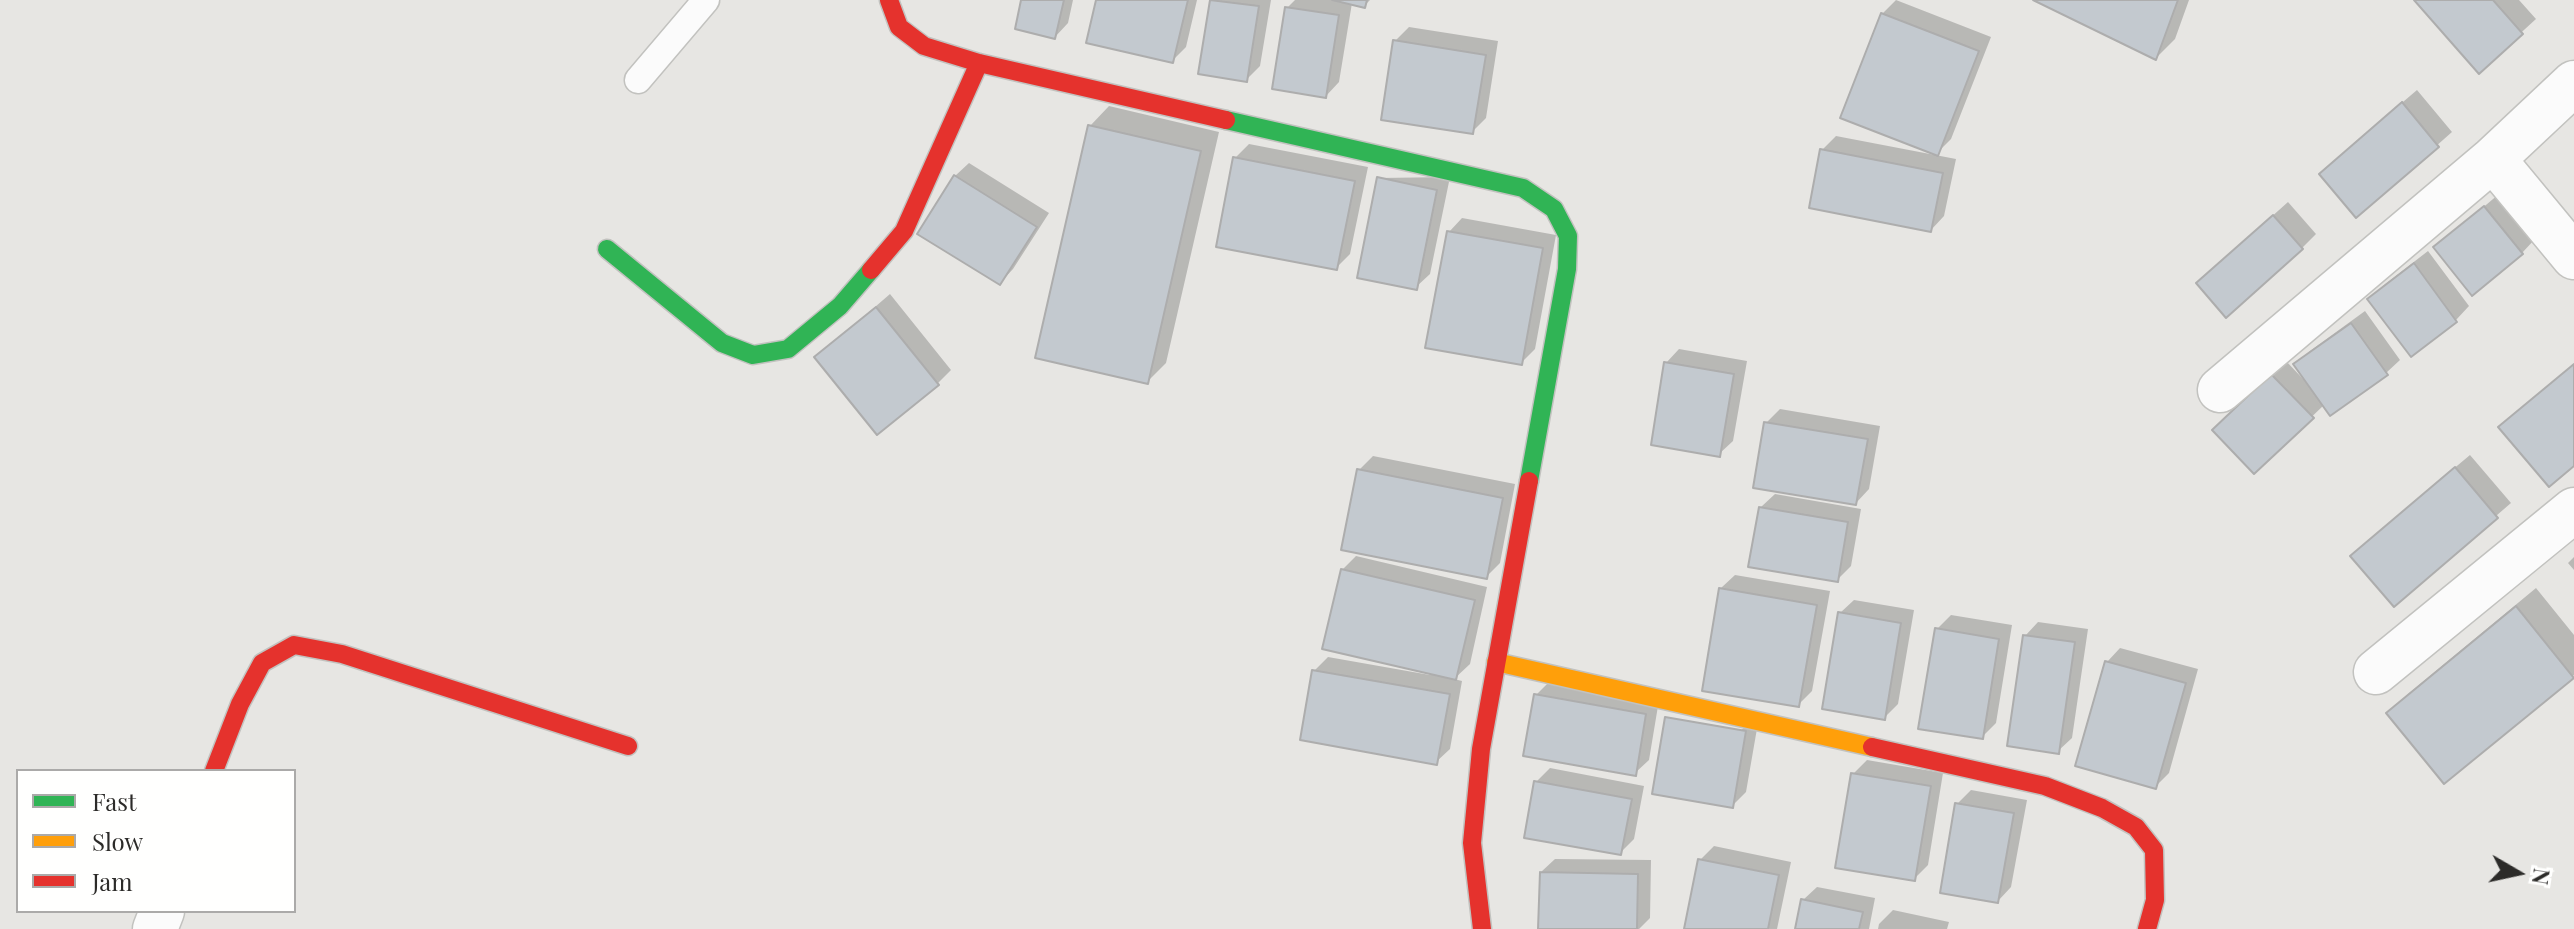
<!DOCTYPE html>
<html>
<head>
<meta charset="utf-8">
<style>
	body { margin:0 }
	#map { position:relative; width:2574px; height:929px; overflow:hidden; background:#e7e6e3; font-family:"Playfair Display",serif }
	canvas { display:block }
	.legend { position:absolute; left:16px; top:769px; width:280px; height:144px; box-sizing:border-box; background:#fffffe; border:2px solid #abaaa9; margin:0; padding:10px 14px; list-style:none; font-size:24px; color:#2c2b29 }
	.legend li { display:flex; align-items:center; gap:16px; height:40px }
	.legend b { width:40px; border:2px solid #abaaa9 }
	.north { position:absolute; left:2478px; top:833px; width:80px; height:80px; -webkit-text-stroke:6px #fffffe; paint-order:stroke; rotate:99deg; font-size:22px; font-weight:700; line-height:32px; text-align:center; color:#2c2b29 }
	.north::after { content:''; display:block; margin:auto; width:28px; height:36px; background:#2c2b29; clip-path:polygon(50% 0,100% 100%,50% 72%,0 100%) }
</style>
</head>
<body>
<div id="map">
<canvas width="2574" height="929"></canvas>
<ul class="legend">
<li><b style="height:10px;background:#30b455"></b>Fast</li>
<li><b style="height:10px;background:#ff9f0a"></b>Slow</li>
<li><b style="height:10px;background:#e5322d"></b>Jam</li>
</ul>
<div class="north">N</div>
</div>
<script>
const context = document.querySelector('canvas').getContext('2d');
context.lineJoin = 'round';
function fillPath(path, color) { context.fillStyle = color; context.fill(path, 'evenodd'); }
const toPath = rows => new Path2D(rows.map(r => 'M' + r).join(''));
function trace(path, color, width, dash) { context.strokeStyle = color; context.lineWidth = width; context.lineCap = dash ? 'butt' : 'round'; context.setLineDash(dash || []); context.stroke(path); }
fillPath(toPath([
	[1024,0,1073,0,1068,23,1055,37],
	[1098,0,1197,0,1186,47,1172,61],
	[1212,0,1271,0,1260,66,1246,80,1201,73],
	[1295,0,1370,0,1364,6,1352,3,1339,82,1326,96,1287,8],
	[1896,0,1991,37,1951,139,1937,153,1882,14],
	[2038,0,2189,0,2175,39,2156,58],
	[2417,0,2519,0,2536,19,2479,71],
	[1409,27,1498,41,1486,118,1472,132,1395,41],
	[2417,90,2452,132,2357,216,2335,160],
	[1109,106,1219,132,1166,363,1147,382,1090,126],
	[1836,136,1956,159,1944,216,1931,230,1822,150],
	[1249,144,1368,167,1350,254,1336,268,1235,158],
	[969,163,1049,213,1013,269,1000,283,955,176],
	[1450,177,1430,274,1416,287,1379,178],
	[2499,194,2535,239,2522,253,2436,247],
	[2288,202,2316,234,2302,248,2213,269],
	[1462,218,1556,235,1535,349,1521,363,1449,232],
	[2428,251,2469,306,2456,320,2411,354,2370,299,2384,285],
	[890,294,951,370,937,384,817,357],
	[2365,311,2400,360,2386,373,2324,405,2254,472,2215,430,2286,361,2304,380,2306,378,2296,364,2310,351],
	[1679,349,1747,361,1733,441,1719,454,1666,363],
	[1780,409,1880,426,1869,489,1856,503,1766,423],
	[2470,455,2511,503,2394,604,2366,542],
	[1373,456,1515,484,1500,563,1486,577,1359,470],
	[1775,494,1861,509,1851,566,1837,580,1761,507],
	[1356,556,1487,587,1470,664,1454,679,1462,681,1450,749,1436,762,1314,671,1328,657,1430,675,1431,672,1342,570],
	[2574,557,2574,570,2568,563],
	[1735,575,1830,591,1812,691,1798,705,1721,588],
	[2536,588,2574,635,2574,675,2444,781,2389,713,2408,694],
	[1854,600,1914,610,1898,704,1884,718,1840,613],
	[1951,615,2012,625,1996,723,1982,737,1937,629],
	[2038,622,2088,629,2072,738,2058,751,2025,636],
	[2120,648,2198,669,2169,773,2156,786,2107,662],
	[1550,681,1659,700,1649,760,1635,773,1536,695],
	[1759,717,1746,792,1732,806,1654,793],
	[1867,760,1943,773,1928,865,1914,879,1853,774],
	[1550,768,1644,786,1634,839,1620,853,1536,782],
	[1971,790,2027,800,2011,887,1998,901,1957,804],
	[1714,846,1791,862,1777,929,1686,929,1700,860],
	[1555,859,1651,860,1650,918,1639,929,1540,929,1541,872],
	[1817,887,1875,898,1869,929,1797,929,1803,900],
	[1893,910,1949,922,1947,929,1878,929,1879,924]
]), '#0003');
const building = toPath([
	[1021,0,1064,0,1055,39,1015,29,1021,0],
	[1096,0,1188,0,1173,63,1086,43,1096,0],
	[1210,0,1259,6,1247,82,1198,74,1210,0],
	[1332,0,1367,0,1365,8,1332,0],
	[2033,0,2178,0,2156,60,2033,0],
	[2414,0,2493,0,2523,34,2479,74,2414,0],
	[1285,7,1339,15,1326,98,1272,89,1285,7],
	[1881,13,1979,51,1938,156,1840,118,1881,13],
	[1393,40,1486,55,1473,134,1381,120,1393,40],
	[2402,102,2439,147,2356,218,2319,174,2402,102],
	[1088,125,1201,151,1148,384,1035,358,1088,125],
	[1820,149,1943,173,1931,232,1809,208,1820,149],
	[1233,157,1355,181,1337,270,1216,247,1233,157],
	[954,175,1037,227,1000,285,917,234,954,175],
	[1377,177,1437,190,1417,290,1357,278,1377,177],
	[2484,206,2523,254,2472,296,2433,247,2484,206],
	[2273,215,2303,249,2226,318,2196,283,2273,215],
	[1447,231,1543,248,1522,365,1425,348,1447,231],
	[2414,263,2457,322,2411,357,2367,299,2414,263],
	[876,307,939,385,877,435,814,357,876,307],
	[2351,323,2388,375,2330,416,2293,364,2351,323],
	[1664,362,1734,374,1720,457,1651,445,1664,362],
	[2574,364,2574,466,2549,487,2498,427,2574,364],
	[2271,374,2314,418,2254,474,2212,430,2271,374],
	[1764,422,1868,439,1856,505,1753,488,1764,422],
	[2455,467,2498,518,2394,607,2350,556,2455,467],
	[1357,469,1503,498,1487,579,1341,550,1357,469],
	[1759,507,1848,522,1838,582,1748,567,1759,507],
	[1341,569,1475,600,1456,680,1322,649,1341,569],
	[1719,588,1817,605,1799,707,1702,691,1719,588],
	[2516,606,2574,678,2444,784,2386,713,2516,606],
	[1838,612,1901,623,1885,720,1822,709,1838,612],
	[1935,628,1999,639,1983,739,1918,729,1935,628],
	[2023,635,2075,642,2059,754,2007,746,2023,635],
	[2105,661,2186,683,2156,789,2075,766,2105,661],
	[1312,670,1450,694,1437,765,1300,740,1312,670],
	[1534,694,1646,714,1636,776,1523,756,1534,694],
	[1665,717,1746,731,1733,808,1652,794,1665,717],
	[1851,773,1931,786,1915,881,1835,868,1851,773],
	[1534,781,1632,799,1621,855,1524,838,1534,781],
	[1955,803,2014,813,1998,903,1940,893,1955,803],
	[1698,859,1779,875,1768,929,1684,929,1698,859],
	[1540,872,1638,874,1637,929,1538,929,1540,872],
	[1801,899,1863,912,1859,929,1795,929,1801,899]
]);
fillPath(building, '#c3c9cf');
trace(building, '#adadad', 2);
const lane = toPath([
	[638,80,706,0]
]);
const street = toPath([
	[2493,159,2574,257],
	[2220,390,2493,159,2574,83],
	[2376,672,2574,510],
	[155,929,162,911]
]);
const fast = toPath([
	[1226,120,1523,188,1554,209,1568,236,1567,269,1529,481],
	[607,249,722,343,753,355,788,349,840,306,871,270]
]);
const slow = toPath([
	[1496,662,1872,747]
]);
const jam = toPath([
	[889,0,899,27,924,46,979,63,1226,120],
	[871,270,904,231,979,63],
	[1872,747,2045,786,2102,808,2136,827,2154,850,2155,900,2147,929],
	[214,771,240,704,262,663,294,645,342,654,628,746],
	[1482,929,1472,843,1481,749,1529,481]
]);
trace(lane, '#c2c2bf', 29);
trace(street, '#c2c2bf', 47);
trace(fast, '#c2c2bf', 21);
trace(slow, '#c2c2bf', 21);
trace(jam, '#c2c2bf', 21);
trace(lane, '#fbfbfb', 26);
trace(street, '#fbfbfb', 44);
trace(fast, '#30b455', 18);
trace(slow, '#ff9f0a', 18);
trace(jam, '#e5322d', 18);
</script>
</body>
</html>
